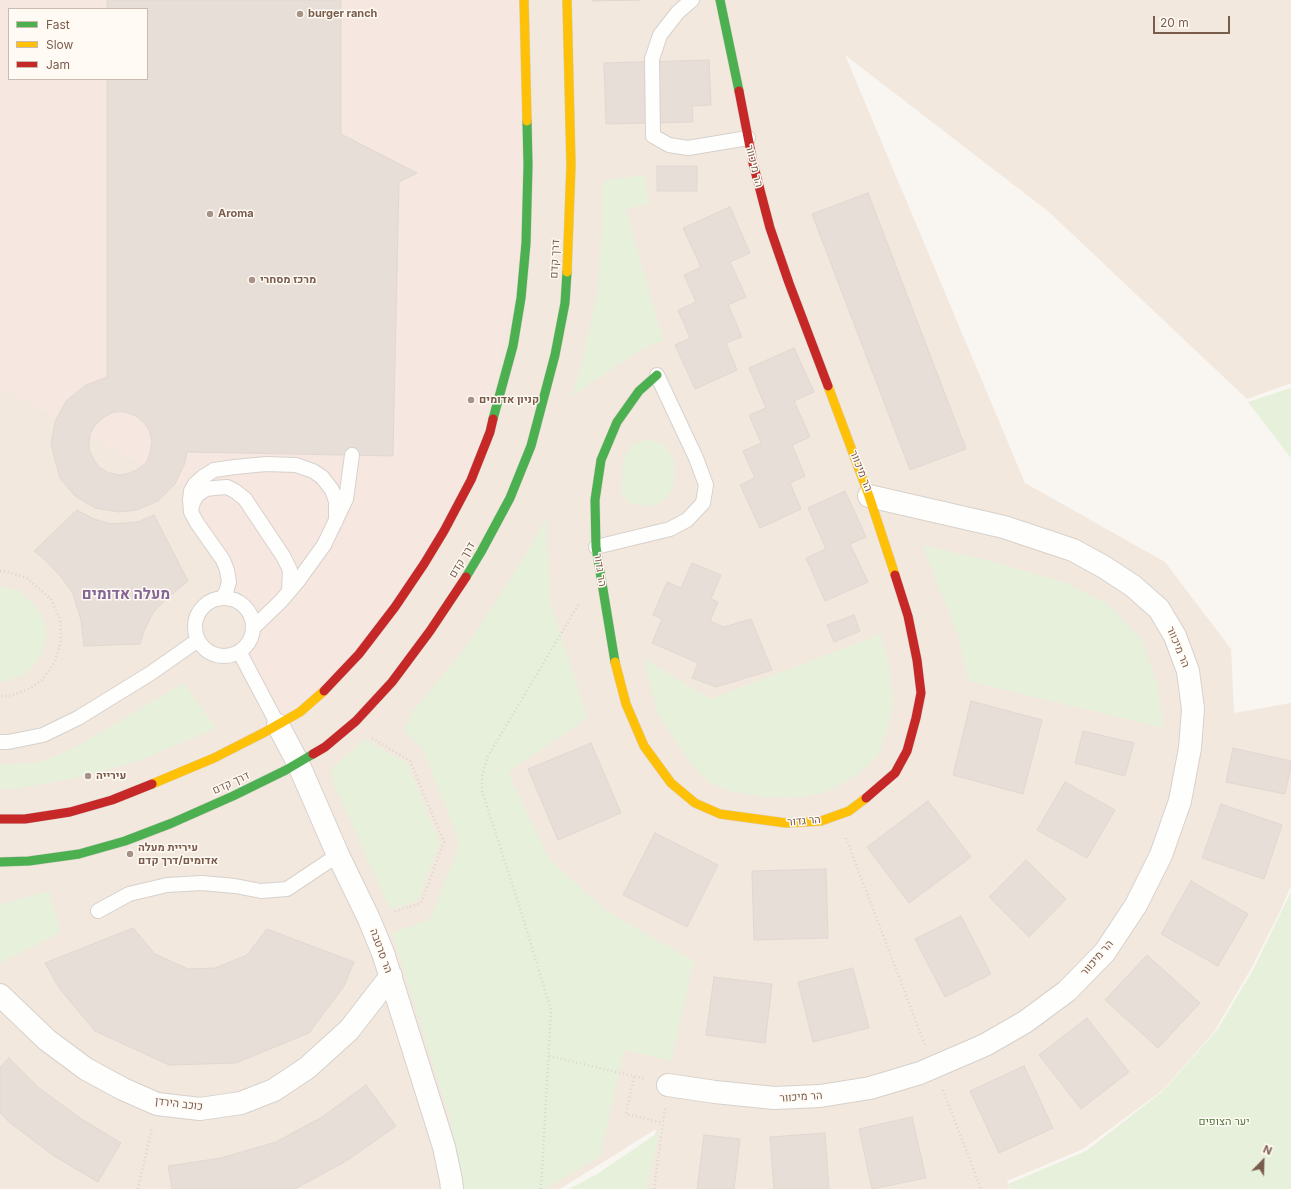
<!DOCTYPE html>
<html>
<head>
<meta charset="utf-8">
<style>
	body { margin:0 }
	#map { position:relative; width:1291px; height:1189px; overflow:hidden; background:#f9f5f0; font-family:Inter,sans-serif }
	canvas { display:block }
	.legend { position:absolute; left:8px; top:8px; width:140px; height:72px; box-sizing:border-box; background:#fffaf3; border:1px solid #cabbb1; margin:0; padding:5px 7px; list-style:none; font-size:12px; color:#7a5c4d }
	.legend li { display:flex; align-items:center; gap:8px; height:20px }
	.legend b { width:20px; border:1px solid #cabbb1 }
	.north { position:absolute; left:1243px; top:1141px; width:40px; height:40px; -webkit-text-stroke:3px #fffaf3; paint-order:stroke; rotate:23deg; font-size:11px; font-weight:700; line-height:16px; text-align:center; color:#7a5c4d }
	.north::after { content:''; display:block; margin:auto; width:14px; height:18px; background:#7a5c4d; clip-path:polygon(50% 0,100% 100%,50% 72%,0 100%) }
	.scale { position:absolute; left:1153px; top:16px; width:77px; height:18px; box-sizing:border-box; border:2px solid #7a5c4d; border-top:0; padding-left:5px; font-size:12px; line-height:14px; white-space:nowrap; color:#7a5c4d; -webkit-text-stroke:3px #fffaf3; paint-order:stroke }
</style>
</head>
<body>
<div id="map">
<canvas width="1291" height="1189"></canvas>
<ul class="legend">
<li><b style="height:5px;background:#4caf50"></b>Fast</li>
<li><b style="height:5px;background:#ffc107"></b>Slow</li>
<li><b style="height:5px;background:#c62828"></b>Jam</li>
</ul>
<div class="north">N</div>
<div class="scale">20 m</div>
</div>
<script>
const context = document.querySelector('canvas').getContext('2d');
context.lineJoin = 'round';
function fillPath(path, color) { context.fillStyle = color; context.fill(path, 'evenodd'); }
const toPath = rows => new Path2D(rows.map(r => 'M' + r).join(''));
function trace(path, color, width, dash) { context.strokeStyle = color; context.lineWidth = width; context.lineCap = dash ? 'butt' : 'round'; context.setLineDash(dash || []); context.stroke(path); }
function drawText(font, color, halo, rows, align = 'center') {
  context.font = font + ' Inter,Heebo,sans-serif'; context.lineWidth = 3; context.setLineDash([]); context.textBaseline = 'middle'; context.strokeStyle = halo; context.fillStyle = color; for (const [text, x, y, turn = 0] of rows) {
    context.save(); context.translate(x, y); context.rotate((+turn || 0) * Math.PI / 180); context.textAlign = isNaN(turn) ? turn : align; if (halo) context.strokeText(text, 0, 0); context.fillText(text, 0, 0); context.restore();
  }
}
fillPath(toPath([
	[0,0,1291,0,1291,383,1247,399,1049,212,845,55,1025,483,1165,562,1231,649,1234,713,1291,703,1291,886,1281,909,1252,967,1214,1032,1163,1090,1083,1149,1007,1181,1010,1189,646,1189,656,1129,560,1189,0,1189],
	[9,9,147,9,147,79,9,79]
]), '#f2e8de');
fillPath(toPath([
	[0,0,524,0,525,250,471,480,359,654,278,725,240,653,247,646,252,637,254,627,252,617,247,608,239,601,232,599,222,598,229,582,191,512,191,491,0,387],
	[9,9,147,9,147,79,9,79]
]), '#f6e8e1');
fillPath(toPath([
	[644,175,649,203,626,210,663,340,640,350,571,397,580,371,597,295,602,233,603,181],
	[1291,388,1291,458,1248,402],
	[649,440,666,446,673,459,675,470,674,485,666,499,653,506,637,505,629,502,621,494,623,462,629,449,637,442],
	[547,518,549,598,588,718,508,772,549,859,608,912,694,961,671,1061,624,1050,600,1157,544,1189,458,1189,450,1119,392,933,430,919,460,844,422,748,403,731,414,710,468,644,509,581],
	[922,545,986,560,1064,582,1109,605,1141,638,1157,683,1164,728,968,681,958,635],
	[0,587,4,587,20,591,38,608,45,622,46,639,41,655,31,669,23,675,7,681,0,681],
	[881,634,891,675,893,704,887,732,878,756,854,777,825,793,793,798,763,797,730,791,708,781,689,761,669,731,657,711,643,658,711,699],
	[184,683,216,728,141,760,85,776,14,789,0,788,0,765,40,762,74,748],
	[365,739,407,763,440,842,418,901,390,909,333,782,331,769],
	[49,891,61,932,0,963,0,905],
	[1291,892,1291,1189,1011,1189,1008,1184,1086,1151,1163,1091,1217,1030,1253,970],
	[659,1132,647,1189,569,1189,597,1174]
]), '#e7f0db');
const building = toPath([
	[107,0,341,0,341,134,417,173,399,182,393,456,187,452,185,463,175,484,158,501,137,510,119,512,95,508,75,496,60,478,51,445,55,422,66,401,86,385,107,377,107,79,147,79,147,9,107,9,107,0],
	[114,412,125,412,136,416,145,424,149,430,152,442,150,453,146,463,137,470,126,474,120,475,109,473,99,467,94,460,89,449,89,443,90,434,95,425,104,417,114,412],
	[593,0,640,0,593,1,593,0],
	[709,60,711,105,692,106,693,122,606,124,604,63,709,60],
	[657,166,697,166,697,191,657,191,657,166],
	[868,193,966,449,910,470,812,214,868,193],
	[730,207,750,253,730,262,746,297,728,305,742,337,726,343,737,370,695,389,675,345,690,338,678,310,696,302,684,275,701,267,683,228,730,207],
	[794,348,814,392,794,401,810,437,792,445,805,476,790,483,801,509,760,528,740,485,755,478,743,451,761,443,749,415,766,408,749,368,794,348],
	[845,491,866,537,850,544,868,582,825,601,806,558,826,549,808,508,845,491],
	[77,510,94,519,111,524,138,522,154,515,188,581,171,595,154,611,144,631,140,644,84,646,81,620,73,594,62,578,45,560,34,551,77,510],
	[692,563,721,575,711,599,718,602,710,621,724,627,751,619,772,670,716,687,692,678,698,663,652,643,662,619,653,615,667,582,681,588,692,563],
	[854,615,860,631,834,642,827,625,854,615],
	[971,701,1042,720,1023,794,953,775,971,701],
	[1083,731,1134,743,1125,776,1075,763,1083,731],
	[591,743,621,813,558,840,528,769,591,743],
	[1233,748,1291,761,1291,767,1285,794,1226,782,1233,748],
	[1065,782,1115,810,1087,858,1037,830,1065,782],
	[928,801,971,857,909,903,867,847,928,801],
	[1221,804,1282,825,1264,879,1202,858,1221,804],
	[655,833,718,865,687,927,623,895,655,833],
	[1026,860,1066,899,1029,937,989,897,1026,860],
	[826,869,828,938,754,940,752,871,826,869],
	[1191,881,1248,914,1218,966,1161,934,1191,881],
	[961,916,991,974,945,997,915,939,961,916],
	[133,928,155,954,188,969,215,968,247,955,267,929,354,962,344,986,309,1033,236,1063,169,1065,95,1031,59,988,45,963,133,928],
	[1147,955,1200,1003,1158,1048,1105,1000,1147,955],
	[853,968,869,1028,813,1042,798,982,853,968],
	[714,977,772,984,765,1043,706,1035,714,977],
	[1087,1018,1129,1072,1081,1109,1039,1055,1087,1018],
	[9,1058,39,1088,80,1118,121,1143,98,1182,54,1156,9,1122,0,1113,0,1067,9,1058],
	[1024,1066,1053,1128,999,1153,970,1091,1024,1066],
	[366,1085,396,1126,348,1160,295,1189,172,1189,168,1166,221,1158,276,1142,322,1117,366,1085],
	[912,1117,926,1178,872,1189,859,1129,912,1117],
	[825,1133,829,1189,774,1189,770,1137,825,1133],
	[704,1135,740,1139,734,1189,697,1189,704,1135]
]);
fillPath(building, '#e6ded7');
trace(building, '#e2d8d2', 1);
const lane = toPath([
	[692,0,678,12,660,35,652,59,653,136,669,145,688,148,748,138],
	[192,507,193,502,197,495,206,489,214,488,227,487,235,491,245,499,283,556,290,570,289,591],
	[596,547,670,529,687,520,703,503,706,485,696,458,657,375],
	'195 627a29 29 0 1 1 58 0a29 29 0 1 1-58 0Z',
	[222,598,226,592,229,582,227,570,223,560,197,523,191,512,190,500,191,491,195,484,203,477,214,470,235,467,266,464,296,465,313,471,322,477,332,490,336,501,336,521],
	[254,627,281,601,298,581,324,545,346,499,352,455],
	[240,653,278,725],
	[0,742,8,742,43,735,78,718,151,673,198,640],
	[98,911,129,894,167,885,202,883,235,886,261,891,287,889,338,855]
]);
const street = toPath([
	[278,725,298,763,338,855,369,919,383,953,444,1147,451,1180,452,1189],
	[0,995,47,1040,86,1069,123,1089,157,1104,200,1109,241,1103,274,1090,307,1068,349,1030,391,976],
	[668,1085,715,1092,774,1098,820,1096,870,1088,920,1073,985,1045,1025,1022,1067,991,1105,952,1136,905,1161,855,1180,801,1190,748,1193,709,1188,671,1175,636,1159,609,1133,586,1104,567,1073,550,1004,527,869,496]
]);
const fast = toPath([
	[720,0,739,91],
	[493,419,513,346,521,298,526,243,528,165,527,121],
	[466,577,481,552,510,498,531,446,555,355,565,303,567,272],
	[615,662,596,547,595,500,601,460,617,422,639,391,657,375],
	[0,862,29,861,79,854,125,841,172,823,233,796,286,770,313,754]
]);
const slow = toPath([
	[524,0,527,121],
	[567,272,571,165,567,0],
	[828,386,869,496,895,575],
	[615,662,626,704,644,746,671,783,695,803,720,814,786,823,821,821,849,811,866,798],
	[152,784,214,758,265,732,300,712,324,691]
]);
const jam = toPath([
	[739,91,753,163,770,228,789,283,828,386],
	[324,691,359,654,395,607,424,564,444,531,471,480,490,432,493,419],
	[313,754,325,747,356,721,392,682,430,631,466,577],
	[866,798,895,773,907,751,916,718,921,693,917,660,908,616,895,575],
	[0,819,25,819,70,812,112,800,152,784]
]);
trace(lane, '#d7d1cb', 16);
trace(street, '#d7d1cb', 24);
trace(fast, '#d9d2cb', 10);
trace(slow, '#d9d2cb', 10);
trace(jam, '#d9d2cb', 10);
trace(toPath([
	[0,571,6,571,27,578,51,599,60,619,61,641,55,662,42,680,31,688,10,696,0,696],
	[372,738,410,761,444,842,421,903,393,912],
	[846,838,925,1045],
	[549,1056,646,1079],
	[634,1077,626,1114,663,1123],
	[943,1090,981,1189],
	[138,1189,152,1128],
	[541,1189,551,1010,519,905,482,791,482,776,488,756,580,602],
	[654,1189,665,1108]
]), '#dcd5d0', 2.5, [1, 3]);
trace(lane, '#fefefd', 14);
trace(street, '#fefefd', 22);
trace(fast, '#4caf50', 9);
trace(slow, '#ffc107', 9);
trace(jam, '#c62828', 9);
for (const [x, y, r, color] of [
	[300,14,4,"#a69286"],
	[210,214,4,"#a69286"],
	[252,280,4,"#a69286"],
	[471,400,4,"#a69286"],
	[88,776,4,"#a69286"],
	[130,854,4,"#a69286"]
]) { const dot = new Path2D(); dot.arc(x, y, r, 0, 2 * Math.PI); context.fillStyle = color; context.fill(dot); trace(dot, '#fffaf3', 1.5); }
drawText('bold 11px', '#7a5c4d', '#fffaf3', [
	["burger ranch",308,14],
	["Aroma",218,214],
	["מרכז מסחרי",260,280],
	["קניון אדומים",479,400],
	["עירייה",96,776],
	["עיריית מעלה",138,848],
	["אדומים/דרך קדם",138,861]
], 'left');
drawText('11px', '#7a5c4d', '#fffaf3', [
	["הר מיכוור",754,166,76],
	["דרך קדם",555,259,-87],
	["הר מיכוור",861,471,68],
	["דרך קדם",462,560,-59],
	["הר גדור",600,570,81],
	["הר מיכוור",1178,647,67],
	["דרך קדם",231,783,-25],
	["הר גדור",804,821,-5],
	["הר סרטבה",381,951,70],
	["הר מיכוור",1097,958,-49],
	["הר מיכוור",801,1097,-4],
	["כוכב הירדן",179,1104,7]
]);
drawText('11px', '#537a41', '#fffaf3', [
	["יער הצופים",1224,1122]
]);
drawText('bold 15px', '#846695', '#fffaf3', [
	["מעלה אדומים",126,594]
]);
</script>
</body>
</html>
